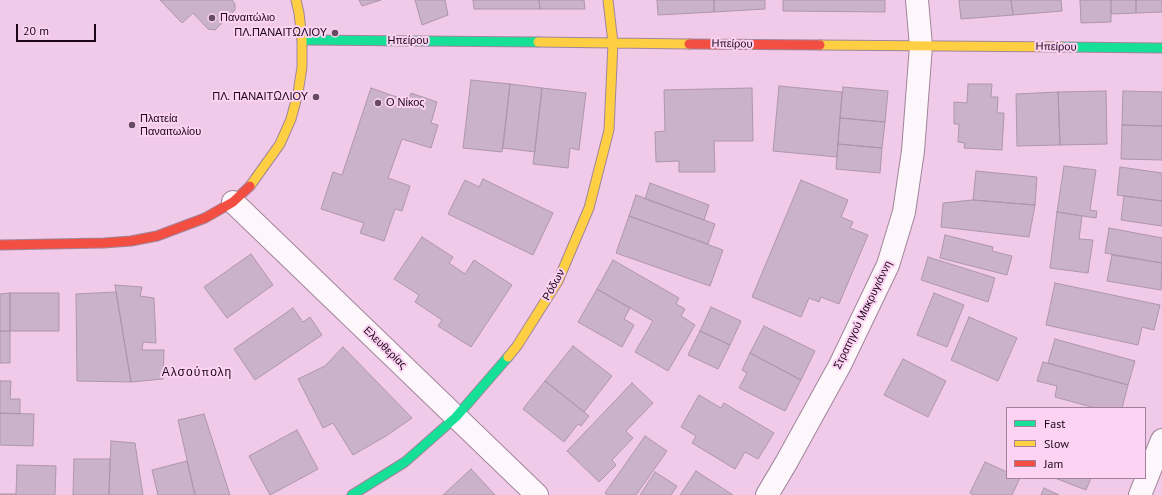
<!DOCTYPE html>
<html>
<head>
<meta charset="utf-8">
<style>
	body { margin:0 }
	#map { position:relative; width:1162px; height:495px; overflow:hidden; background:#f0cae8; font-family:"PT Sans",sans-serif }
	canvas { display:block }
	.legend { position:absolute; left:1006px; top:407px; width:140px; height:72px; box-sizing:border-box; background:#fcd3f3; border:1px solid #a3819c; margin:0; padding:5px 7px; list-style:none; font-size:12px; color:#1d0619 }
	.legend li { display:flex; align-items:center; gap:8px; height:20px }
	.legend b { width:20px; border:1px solid #a3819c }
	.scale { position:absolute; left:16px; top:24px; width:80px; height:18px; box-sizing:border-box; border:2px solid #1d0619; border-top:0; padding-left:5px; font-size:12px; line-height:14px; white-space:nowrap; color:#1d0619; -webkit-text-stroke:3px #fcd3f3; paint-order:stroke }
</style>
</head>
<body>
<div id="map">
<canvas width="1162" height="495"></canvas>
<ul class="legend">
<li><b style="height:5px;background:#16e098"></b>Fast</li>
<li><b style="height:5px;background:#ffcf43"></b>Slow</li>
<li><b style="height:5px;background:#f24e42"></b>Jam</li>
</ul>
<div class="scale">20 m</div>
</div>
<script>
const context = document.querySelector('canvas').getContext('2d');
context.lineJoin = 'round';
function fillPath(path, color) { context.fillStyle = color; context.fill(path, 'evenodd'); }
const toPath = rows => new Path2D(rows.map(r => 'M' + r).join(''));
function trace(path, color, width, dash) { context.strokeStyle = color; context.lineWidth = width; context.lineCap = dash ? 'butt' : 'round'; context.setLineDash(dash || []); context.stroke(path); }
function drawText(font, color, halo, rows, align = 'center') {
  context.font = font + ' "PT Sans",sans-serif'; context.lineWidth = 4; context.setLineDash([]); context.textBaseline = 'middle'; context.strokeStyle = halo; context.fillStyle = color; for (const [text, x, y, turn = 0] of rows) {
    context.save(); context.translate(x, y); context.rotate((+turn || 0) * Math.PI / 180); context.textAlign = isNaN(turn) ? turn : align; if (halo) context.strokeText(text, 0, 0); context.fillText(text, 0, 0); context.restore();
  }
}
const building = toPath([
	[160,0,232,0,235,4,235,10,215,30,208,29,193,13,182,23,160,0],
	[359,0,381,0,362,6,359,0],
	[415,0,445,0,448,15,422,25,415,0],
	[473,0,539,0,540,9,474,9,473,0],
	[539,0,584,0,585,9,540,9,539,0],
	[657,0,714,0,714,12,658,15,657,0],
	[714,0,765,0,765,9,714,12,714,0],
	[783,0,885,0,885,12,783,11,783,0],
	[959,0,1011,0,1013,15,961,19,959,0],
	[1011,0,1061,0,1062,11,1013,15,1011,0],
	[1080,0,1111,0,1111,22,1081,23,1080,0],
	[1111,0,1136,0,1136,13,1111,14,1111,0],
	[1136,0,1162,0,1162,12,1136,13,1136,0],
	[471,80,510,84,502,152,463,148,471,80],
	[510,84,542,88,535,152,503,148,510,84],
	[968,84,992,84,991,97,998,97,997,113,1004,113,1002,150,964,148,965,143,958,142,959,124,954,124,954,102,967,103,968,84],
	[779,86,842,92,837,157,773,151,779,86],
	[843,87,888,91,885,122,840,118,843,87],
	[371,88,408,101,411,93,437,102,431,123,438,125,431,148,402,139,388,178,410,186,402,211,395,209,384,241,360,233,364,223,321,209,333,172,342,175,371,88],
	[542,88,586,93,579,150,570,148,568,168,533,164,542,88],
	[752,88,753,141,714,141,715,172,679,172,679,161,656,162,655,132,665,131,664,90,752,88],
	[1106,91,1107,144,1060,145,1058,92,1106,91],
	[1123,91,1162,92,1162,126,1122,125,1123,91],
	[1058,92,1060,145,1017,146,1016,94,1058,92],
	[840,118,885,122,882,148,838,144,840,118],
	[1122,125,1162,126,1162,160,1121,159,1122,125],
	[838,144,882,148,880,173,836,169,838,144],
	[1064,166,1096,170,1090,210,1097,211,1096,218,1057,212,1064,166],
	[1120,167,1162,173,1162,201,1117,195,1120,167],
	[976,171,1037,177,1035,205,973,200,976,171],
	[483,179,553,213,533,255,448,214,465,180,479,187,483,179],
	[801,180,848,200,841,217,853,222,850,228,868,235,839,304,821,297,819,302,809,298,801,317,752,297,801,180],
	[650,183,709,205,704,220,645,199,650,183],
	[636,195,715,224,708,244,629,216,636,195],
	[1124,196,1162,201,1162,226,1121,220,1124,196],
	[973,200,1035,205,1029,237,941,227,943,203,973,200],
	[1057,212,1082,216,1079,239,1093,240,1088,273,1050,268,1057,212],
	[629,216,723,250,710,286,616,253,629,216],
	[1109,228,1162,238,1162,263,1105,253,1109,228],
	[945,235,993,247,992,251,1012,256,1007,275,940,258,945,235],
	[422,237,453,257,449,263,465,274,474,260,512,285,471,347,438,326,442,320,415,302,419,295,394,279,422,237],
	[251,254,273,285,227,318,204,287,251,254],
	[1112,255,1162,263,1161,290,1107,281,1112,255],
	[928,257,995,278,988,302,921,280,928,257],
	[613,260,679,298,676,304,685,309,681,316,695,325,668,371,635,352,653,321,597,289,613,260],
	[1055,283,1160,305,1154,330,1142,327,1138,345,1046,325,1055,283],
	[115,285,142,287,140,296,154,298,156,343,143,342,142,350,164,350,163,379,131,382,115,285],
	[597,289,630,308,624,319,634,325,622,347,578,322,597,289],
	[116,292,131,382,77,381,76,294,116,292],
	[10,293,59,293,59,331,10,331,10,293],
	[10,293,10,331,0,331,0,294,10,293],
	[934,293,964,305,947,347,917,335,934,293],
	[711,307,741,321,730,345,700,331,711,307],
	[293,308,303,322,310,317,322,335,255,380,234,349,293,308],
	[969,317,1017,338,998,381,951,360,969,317],
	[764,326,815,351,801,380,750,353,764,326],
	[0,331,10,331,10,363,0,363,0,331],
	[700,331,730,345,718,369,688,355,700,331],
	[1055,339,1135,361,1128,385,1048,363,1055,339],
	[573,346,612,376,584,412,545,381,573,346],
	[343,347,412,418,386,436,353,455,333,423,323,428,298,379,325,366,343,347],
	[750,353,801,380,785,411,739,388,747,373,742,370,750,353],
	[903,359,946,381,928,417,884,395,903,359],
	[1043,362,1128,385,1122,408,1095,408,1055,397,1057,386,1037,381,1043,362],
	[0,381,11,381,10,399,20,399,20,414,0,413,0,381],
	[545,381,589,416,581,426,578,424,564,442,523,409,545,381],
	[632,383,653,403,626,431,633,438,612,460,616,465,599,482,567,451,632,383],
	[699,395,721,408,724,403,774,433,758,459,745,452,735,469,692,443,696,436,681,427,699,395],
	[0,413,34,414,33,446,0,445,0,413],
	[204,414,230,495,195,495,178,420,204,414],
	[297,430,318,469,270,495,249,456,297,430],
	[645,436,667,451,636,495,607,495,605,493,645,436],
	[111,441,135,443,143,495,109,495,111,441],
	[74,459,110,459,109,495,73,495,74,459],
	[187,461,195,495,158,495,152,470,187,461],
	[985,462,1007,472,1007,478,1020,478,1012,495,973,495,970,493,985,462],
	[17,465,56,466,55,495,16,495,17,465],
	[471,469,495,495,443,495,471,469],
	[696,471,733,495,680,495,696,471],
	[655,472,677,486,671,495,640,495,655,472],
	[1055,478,1091,478,1086,490,1055,478],
	[1044,488,1059,495,1041,495,1044,488],
	[0,494,16,494,16,495,0,495,0,494]
]);
fillPath(building, '#cbb2cb');
trace(building, '#ae95ae', 1);
const street = toPath([
	[233,202,537,495],
	[767,495,786,463,840,365,888,265,904,212,913,151,921,46,917,0],
	[1140,495,1162,440]
]);
const fast = toPath([
	[302,40,538,42],
	[1062,47,1162,48],
	[352,495,405,462,456,417,508,357]
]);
const slow = toPath([
	[538,42,689,44],
	[820,45,1062,47],
	[250,186,280,144,291,119,298,93,302,67,302,40,299,13,296,0],
	[508,357,517,346,558,281,589,208,609,130,613,43,608,0]
]);
const jam = toPath([
	[689,44,820,45],
	[0,245,104,243,131,241,157,236,205,218,233,202,250,186]
]);
trace(street, '#a0859b', 24);
trace(fast, '#a0859b', 11);
trace(slow, '#a0859b', 11);
trace(jam, '#a0859b', 11);
trace(street, '#fdf7fc', 22);
trace(fast, '#16e098', 9);
trace(slow, '#ffcf43', 9);
trace(jam, '#f24e42', 9);
for (const [x, y, r, color] of [
	[212,18,4,"#674b61"],
	[335,33,4,"#674b61"],
	[316,97,4,"#674b61"],
	[378,103,4,"#674b61"],
	[132,125,4,"#674b61"]
]) { const dot = new Path2D(); dot.arc(x, y, r, 0, 2 * Math.PI); context.fillStyle = color; context.fill(dot); trace(dot, '#fcd3f3', 1.5); }
drawText('11px', '#1d0619', '#fcd3f3', [
	["Παναιτώλιο",220,18],
	["ΠΛ.ΠΑΝΑΙΤΩΛΙΟΥ",327,33,"right"],
	["ΠΛ. ΠΑΝΑΙΤΩΛΙΟΥ",308,97,"right"],
	["Ο Νίκος",386,103],
	["Πλατεία",140,119],
	["Παναιτωλίου",140,132]
], 'left');
drawText('11px', '#1d0619', '#fcd3f3', [
	["Ηπείρου",408,41],
	["Ηπείρου",732,44,1],
	["Ηπείρου",1056,47,1],
	["Ρόδων",554,285,-61],
	["Στρατηγού Μακρυγιάννη",863,315,-64],
	["Ελευθερίας",385,348,44]
]);
context.letterSpacing = '1px';
drawText('12px', '#1d0619', '#fcd3f3', [
	["Αλσούπολη",197,373]
]);
context.letterSpacing = '0px';
</script>
</body>
</html>
